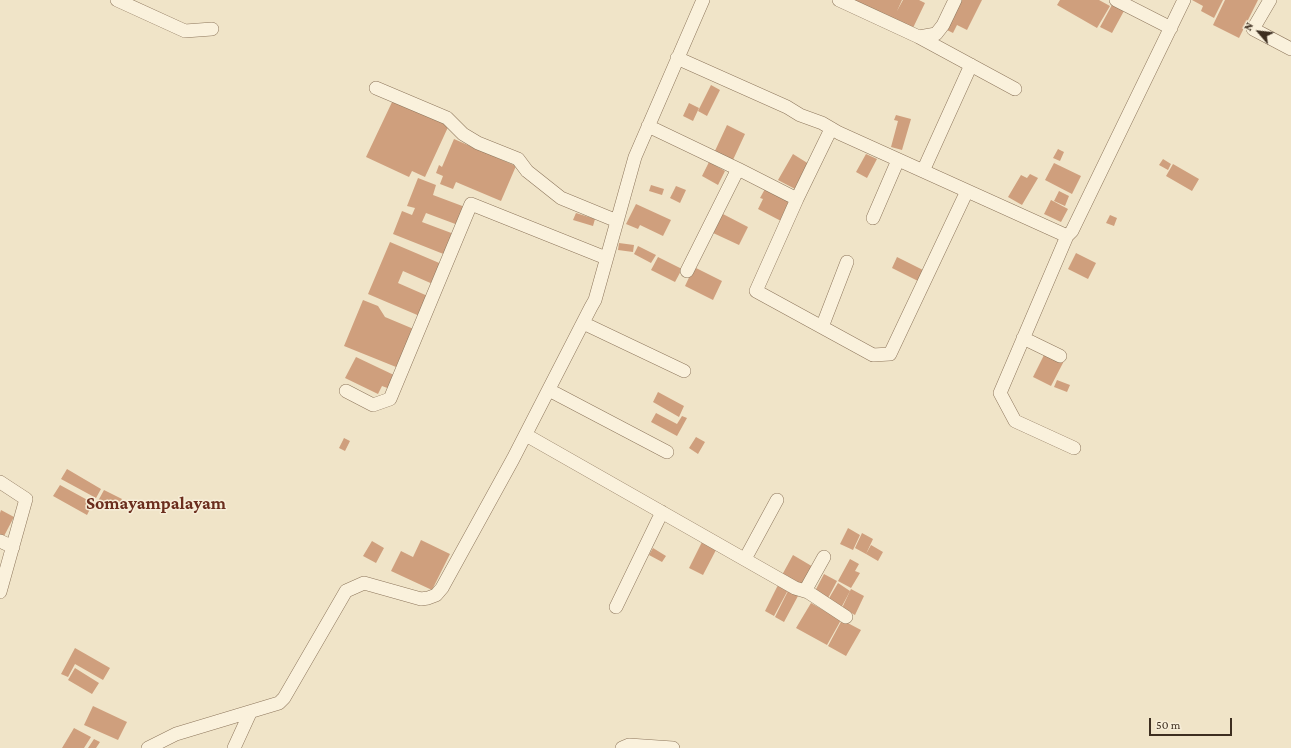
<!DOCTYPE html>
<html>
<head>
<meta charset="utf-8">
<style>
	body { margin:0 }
	#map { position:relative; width:1291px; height:748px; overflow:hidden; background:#f0e4c8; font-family:"Crimson Pro",serif }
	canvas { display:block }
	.north { position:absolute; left:1239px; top:12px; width:40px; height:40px; -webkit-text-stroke:3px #f7eed8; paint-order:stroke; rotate:298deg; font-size:11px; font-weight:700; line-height:16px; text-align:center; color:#3d2e20 }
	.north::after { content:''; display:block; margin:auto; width:14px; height:18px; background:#3d2e20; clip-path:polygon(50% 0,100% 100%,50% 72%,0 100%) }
	.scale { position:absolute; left:1149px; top:718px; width:83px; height:18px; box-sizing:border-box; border:2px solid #3d2e20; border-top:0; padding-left:5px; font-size:12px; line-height:14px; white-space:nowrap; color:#3d2e20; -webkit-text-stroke:3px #f7eed8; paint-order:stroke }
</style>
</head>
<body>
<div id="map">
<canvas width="1291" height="748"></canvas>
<div class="north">N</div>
<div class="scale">50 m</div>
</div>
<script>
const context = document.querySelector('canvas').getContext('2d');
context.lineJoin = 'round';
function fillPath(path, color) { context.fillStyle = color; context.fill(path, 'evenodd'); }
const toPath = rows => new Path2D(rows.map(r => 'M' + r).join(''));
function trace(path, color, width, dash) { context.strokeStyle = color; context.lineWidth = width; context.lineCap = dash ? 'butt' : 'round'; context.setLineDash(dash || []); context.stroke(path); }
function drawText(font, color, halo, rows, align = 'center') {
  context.font = font + ' "Crimson Pro",serif'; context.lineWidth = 3; context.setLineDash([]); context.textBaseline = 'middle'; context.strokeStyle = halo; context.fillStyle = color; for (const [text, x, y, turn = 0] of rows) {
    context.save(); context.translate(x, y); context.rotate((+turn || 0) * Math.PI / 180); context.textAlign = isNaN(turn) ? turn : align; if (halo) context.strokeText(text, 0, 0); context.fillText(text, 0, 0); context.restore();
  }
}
fillPath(toPath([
	[848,0,902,0,897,11,903,0,919,0,925,3,912,30],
	[959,0,982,0,967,30,957,25,953,33,947,30],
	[1060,0,1099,0,1110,6,1097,28,1057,5],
	[1192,0,1223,0,1214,18,1201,11,1203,6],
	[1225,0,1258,0,1239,38,1213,25],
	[1113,3,1125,9,1112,33,1100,27],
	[711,85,720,90,707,116,698,111],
	[393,100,449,125,425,177,412,171,409,177,366,157],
	[689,103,699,108,693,121,683,116],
	[896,115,911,119,902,150,891,147,898,121,894,120],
	[727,125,745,134,732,162,714,153],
	[454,139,516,166,501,201,456,182,453,189,440,184,443,176,436,173,439,165,442,167],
	[1058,149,1064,152,1060,161,1053,158],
	[793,154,809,164,795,189,778,180],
	[866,154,877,159,867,178,856,172],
	[1163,159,1171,164,1168,170,1159,165],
	[709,162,725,171,718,185,702,176],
	[1054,163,1081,176,1072,194,1045,180],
	[1173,164,1199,179,1192,191,1166,176],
	[1030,174,1038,178,1022,205,1008,197,1021,175,1027,178],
	[418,178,436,185,433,195,465,207,458,225,426,213,422,222,454,234,446,255,393,234,402,211,412,215,415,208,407,206],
	[651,185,664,189,662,195,649,191],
	[676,186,686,190,680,203,670,198],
	[765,189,790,202,781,221,758,209,763,199,760,198],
	[1059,191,1069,196,1065,206,1054,201],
	[1051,200,1068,209,1061,222,1044,214],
	[636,204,671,220,663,236,640,225,638,229,626,224],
	[576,213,595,219,593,226,573,220],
	[721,213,748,227,739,245,711,232],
	[1110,215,1117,218,1114,226,1106,223],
	[390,242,444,265,435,285,403,271,398,283,430,297,422,317,368,294],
	[619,243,634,245,633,252,618,250],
	[638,246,656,255,651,263,634,254],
	[1076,253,1096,263,1088,279,1068,269],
	[658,257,682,269,675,282,651,270],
	[897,257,925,271,920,282,892,268],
	[694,267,722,281,713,300,685,286],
	[363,300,378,306,385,317,416,330,401,369,344,346],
	[1046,351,1064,361,1051,386,1033,377],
	[356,357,396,376,390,389,382,386,378,394,345,378],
	[1057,380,1070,385,1067,392,1054,387],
	[658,392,684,406,679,417,653,402],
	[656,413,677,424,682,416,687,418,677,436,651,422],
	[696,437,705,442,698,454,689,448],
	[344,438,350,441,345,451,339,448],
	[67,469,101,489,96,498,61,479],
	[60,485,93,503,87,515,53,496],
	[104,490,122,499,116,510,98,501],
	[1,510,14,517,4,536,0,534,0,513],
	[848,528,860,535,853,550,840,544],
	[862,533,873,539,866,554,855,548],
	[421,540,450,554,432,590,391,571,401,551,413,557],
	[372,541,384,548,376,563,363,556],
	[702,542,716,550,703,575,689,568],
	[871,545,883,552,878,561,866,554],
	[653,548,666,556,662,562,649,555],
	[793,555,815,568,804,587,782,575],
	[850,559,859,564,855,571,860,573,851,588,838,581],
	[824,574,837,581,827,600,814,593],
	[838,583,850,591,841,608,828,600],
	[778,585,788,590,774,616,765,611],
	[851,589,864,596,855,615,842,608],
	[788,591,798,596,784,622,775,617],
	[811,603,841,620,827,645,796,628],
	[842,620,861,630,846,656,828,646],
	[75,648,110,668,103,680,75,664,68,677,61,674],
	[75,668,99,683,92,694,68,680],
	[93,706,127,722,118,740,84,725],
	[74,728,91,737,84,748,62,748],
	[94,739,100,742,96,748,88,748]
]), '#cf9f7d');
const minor = toPath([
	[117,0,185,31,212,29],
	[839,0,919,37,936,34,943,25,955,0],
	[1116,0,1171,28],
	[1270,0,1253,29,1291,49],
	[919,37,1015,89],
	[677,58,787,107,800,115,822,123,839,133,1067,236],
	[376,88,447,118,463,134,478,143,518,159,527,171,561,198,617,221],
	[648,126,738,169,797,199],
	[831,129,797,199,756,291,873,355,890,354,967,191],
	[923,171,971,65],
	[873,218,898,160],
	[687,271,738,169],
	[583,323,684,371],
	[822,327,847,262],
	[1023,338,1060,356],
	[549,390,667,452],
	[346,391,373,405,390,399,471,204,606,258],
	[526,435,795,588,808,592,846,617],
	[1074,448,1015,421,1000,393,1067,236,1072,231,1184,0],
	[0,482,26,499,0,592],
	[0,541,13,547],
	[745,559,777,500],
	[805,591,824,557],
	[616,607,662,512],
	[148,748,176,734,279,703,284,698,346,591,364,583,421,599,428,598,436,595,442,588,513,459,591,307,595,300,635,157,703,0],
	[234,748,250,713],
	[622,748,629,745,673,748]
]);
trace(minor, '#8d765c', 14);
trace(minor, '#faf1dc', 13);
drawText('bold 18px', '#6b2e1e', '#f7eed8', [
	["Somayampalayam",156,503]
]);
</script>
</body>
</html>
